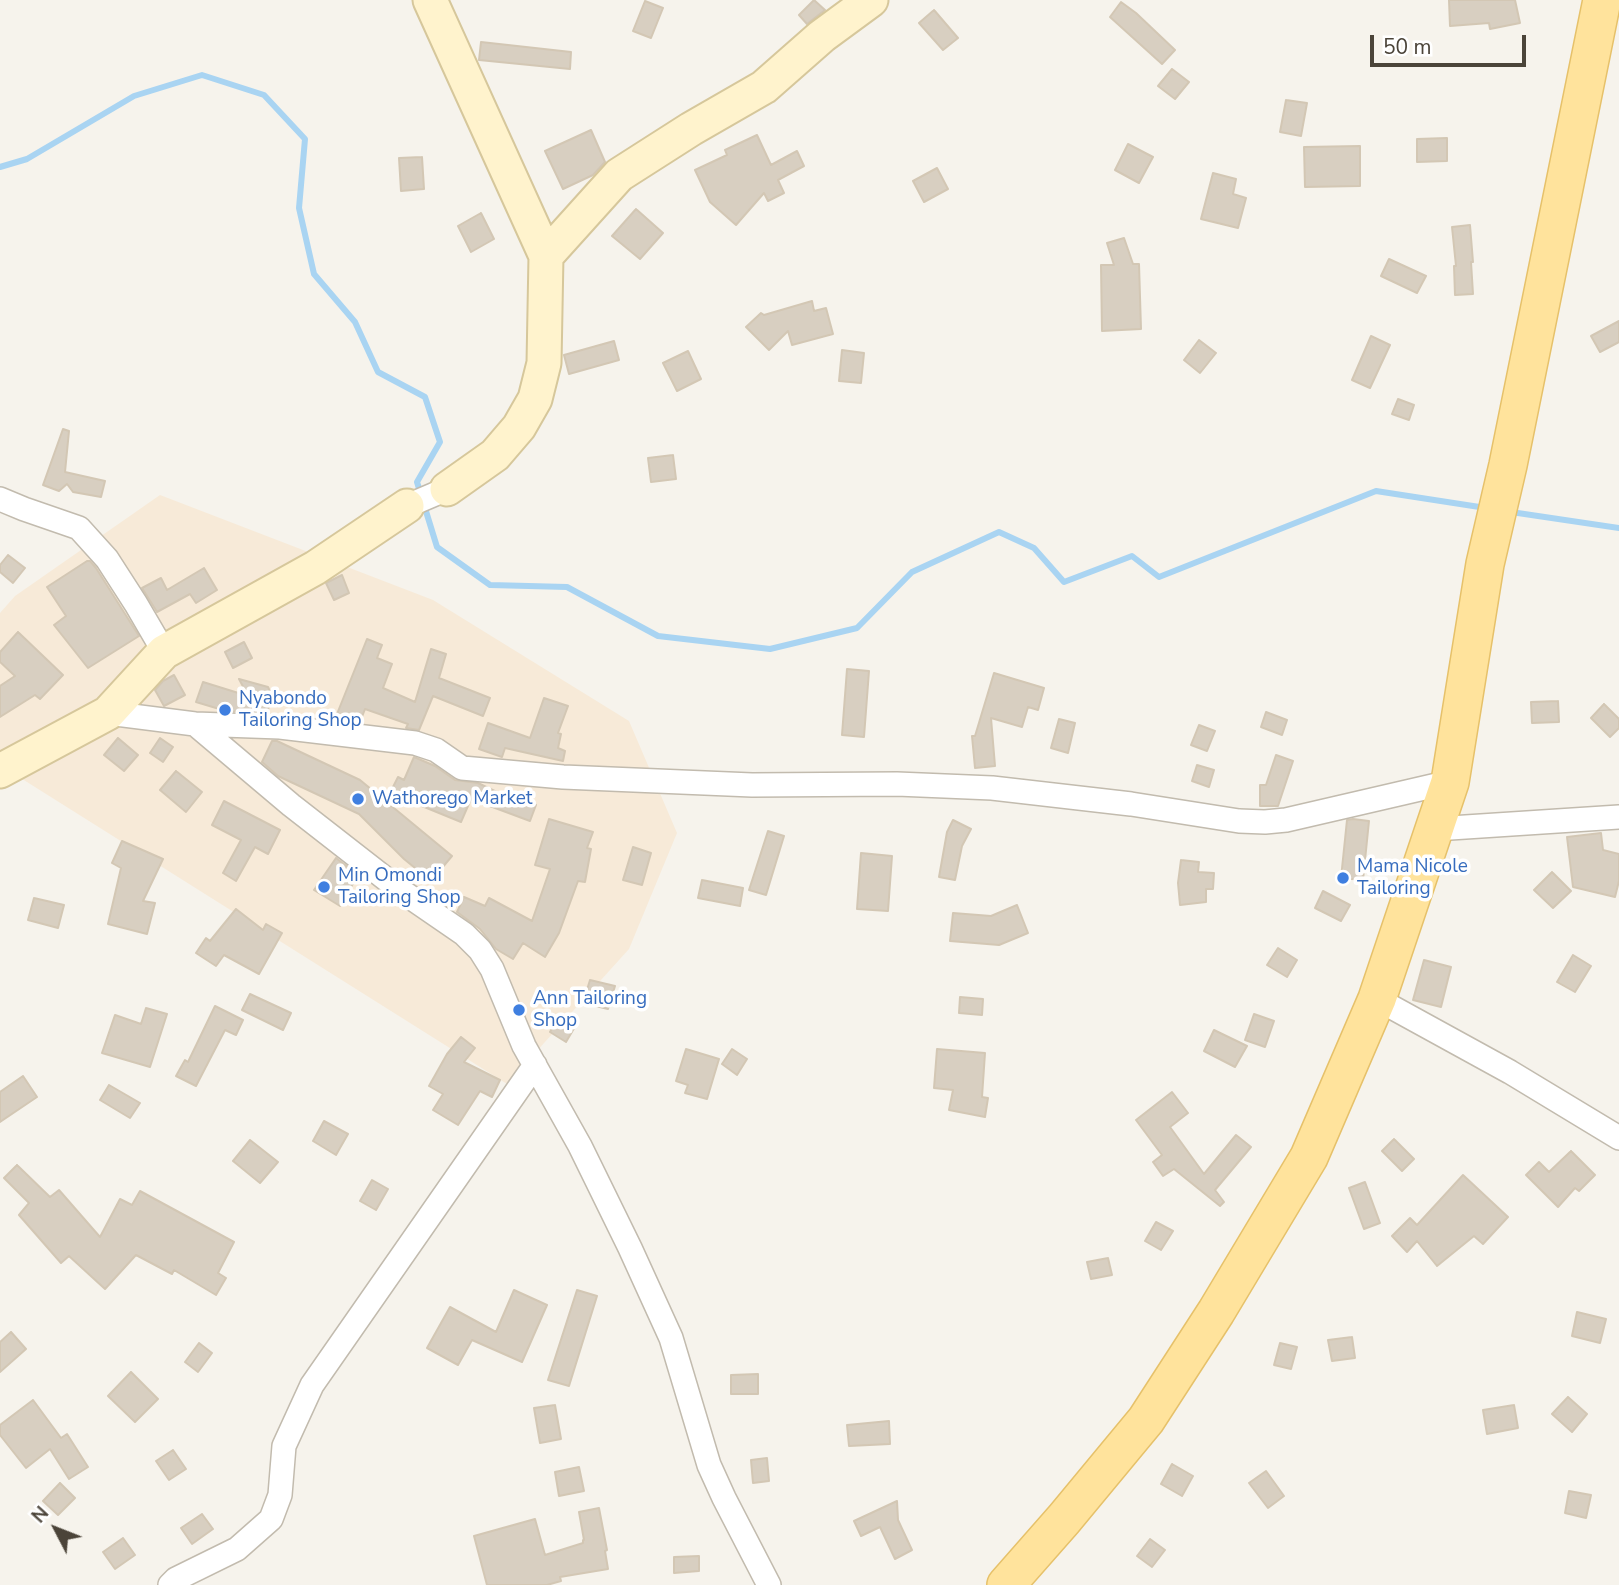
<!DOCTYPE html>
<html>
<head>
<meta charset="utf-8">
<style>
	body { margin:0 }
	#map { position:relative; width:1619px; height:1585px; overflow:hidden; background:#f6f3ec; font-family:"Nunito Sans",sans-serif }
	canvas { display:block }
	.north { position:absolute; left:21px; top:1494px; width:70px; height:70px; -webkit-text-stroke:5px #fff; paint-order:stroke; rotate:312deg; font-size:19px; font-weight:700; line-height:28px; text-align:center; color:#4b4439 }
	.north::after { content:''; display:block; margin:auto; width:24px; height:32px; background:#4b4439; clip-path:polygon(50% 0,100% 100%,50% 72%,0 100%) }
	.scale { position:absolute; left:1370px; top:35px; width:156px; height:32px; box-sizing:border-box; border:4px solid #4b4439; border-top:0; padding-left:9px; font-size:21px; line-height:24px; white-space:nowrap; color:#4b4439; -webkit-text-stroke:5px #fff; paint-order:stroke }
</style>
</head>
<body>
<div id="map">
<canvas width="1619" height="1585"></canvas>
<div class="north">N</div>
<div class="scale">50 m</div>
</div>
<script>
const context = document.querySelector('canvas').getContext('2d');
context.lineJoin = 'round';
function fillPath(path, color) { context.fillStyle = color; context.fill(path, 'evenodd'); }
const toPath = rows => new Path2D(rows.map(r => 'M' + r).join(''));
function trace(path, color, width, dash) { context.strokeStyle = color; context.lineWidth = width; context.lineCap = dash ? 'butt' : 'round'; context.setLineDash(dash || []); context.stroke(path); }
function drawText(font, color, halo, rows, align = 'center') {
  context.font = font + ' "Nunito Sans",sans-serif'; context.lineWidth = 7; context.setLineDash([]); context.textBaseline = 'middle'; context.strokeStyle = halo; context.fillStyle = color; for (const [text, x, y, turn = 0] of rows) {
    context.save(); context.translate(x, y); context.rotate((+turn || 0) * Math.PI / 180); context.textAlign = isNaN(turn) ? turn : align; if (halo) context.strokeText(text, 0, 0); context.fillText(text, 0, 0); context.restore();
  }
}
fillPath(toPath([
	[160,495,433,600,629,721,677,833,629,949,507,1084,0,765,0,613,15,596]
]), '#f7ead8');
trace(toPath([
	[0,167,27,159,134,96,202,75,264,95,305,139,299,208,314,274,355,322,378,372,425,397,440,442,417,482,437,547,490,585,567,587,658,636,770,649,857,628,912,572,999,532,1034,548,1064,582,1132,556,1159,577,1376,491,1486,508],
	[1511,512,1619,528]
]), '#a9d4f2', 6);
const building = toPath([
	[814,0,825,10,807,24,799,15,814,0],
	[1449,0,1515,0,1520,23,1490,29,1489,23,1450,26,1449,0],
	[645,1,663,8,651,38,633,31,645,1],
	[1121,2,1136,13,1175,50,1162,64,1110,17,1121,2],
	[934,10,958,38,943,50,919,23,934,10],
	[481,42,571,52,570,69,479,60,481,42],
	[1172,69,1189,82,1175,99,1158,86,1172,69],
	[1286,100,1307,103,1301,136,1280,132,1286,100],
	[591,130,605,162,593,175,563,189,545,151,591,130],
	[757,135,771,165,797,151,804,166,778,180,784,193,768,201,764,193,736,225,710,202,695,170,727,155,725,150,757,135],
	[1447,138,1447,161,1417,162,1417,139,1447,138],
	[1128,144,1153,157,1139,183,1115,170,1128,144],
	[1360,146,1360,186,1305,187,1304,147,1360,146],
	[422,157,424,189,401,191,399,158,422,157],
	[937,168,948,189,924,202,913,181,937,168],
	[1213,173,1236,179,1233,194,1246,198,1238,228,1201,219,1213,173],
	[636,209,663,233,640,259,612,236,636,209],
	[481,213,494,239,471,252,458,226,481,213],
	[1470,225,1473,262,1471,262,1473,294,1455,295,1454,266,1456,266,1452,227,1470,225],
	[1124,238,1133,264,1139,264,1141,329,1102,331,1101,265,1114,265,1107,243,1124,238],
	[1389,259,1426,276,1417,293,1381,276,1389,259],
	[812,301,814,311,826,308,833,334,792,345,788,331,769,350,746,327,761,313,764,315,812,301],
	[1619,321,1619,342,1600,352,1591,336,1619,321],
	[1371,336,1390,345,1370,388,1352,380,1371,336],
	[1199,340,1216,353,1200,373,1184,360,1199,340],
	[614,341,619,360,569,374,564,355,614,341],
	[842,350,864,353,861,383,839,381,842,350],
	[688,351,701,379,677,391,663,363,688,351],
	[1398,399,1414,405,1409,420,1392,414,1398,399],
	[63,429,69,431,65,472,105,481,101,497,73,492,67,484,59,491,43,485,63,429],
	[673,455,676,479,651,482,648,458,673,455],
	[8,555,25,568,13,583,0,572,0,565,8,555],
	[87,561,90,561,96,568,139,636,88,668,54,625,66,616,47,587,87,561],
	[204,568,217,590,196,603,190,594,157,612,142,588,161,578,167,590,204,568],
	[342,575,349,593,334,600,326,583,342,575],
	[18,632,63,675,40,699,35,695,0,717,0,686,15,676,0,662,0,652,18,632],
	[367,639,382,645,377,658,392,664,383,688,415,702,431,649,446,654,439,678,490,698,483,716,433,696,419,730,406,728,408,724,365,709,360,722,335,719,367,639],
	[244,642,252,658,233,668,225,652,244,642],
	[847,669,869,671,864,737,842,735,847,669],
	[994,673,1044,688,1038,710,1028,707,1022,727,991,718,995,766,975,768,972,736,975,736,994,673],
	[174,675,185,695,164,706,155,690,163,681,174,675],
	[239,679,268,687,272,696,267,713,226,711,196,702,203,682,248,696,239,679],
	[544,698,568,706,558,733,561,734,558,748,565,751,563,761,505,748,502,757,479,749,488,723,530,738,544,698],
	[1558,701,1559,722,1532,723,1531,702,1558,701],
	[1604,704,1619,719,1619,728,1610,737,1591,718,1604,704],
	[1266,712,1287,720,1282,735,1261,727,1266,712],
	[1059,719,1075,723,1068,753,1051,748,1059,719],
	[1199,725,1215,731,1207,751,1191,745,1199,725],
	[118,738,138,755,124,771,104,755,118,738],
	[160,738,173,747,163,762,150,753,160,738],
	[272,741,277,741,360,780,452,856,431,881,404,859,359,814,278,776,262,762,272,741],
	[1276,755,1293,761,1278,806,1260,806,1260,785,1266,785,1276,755],
	[414,757,435,766,455,780,478,783,503,795,504,793,536,805,530,821,471,799,461,822,390,793,398,777,404,780,414,757],
	[1197,765,1214,770,1209,787,1192,781,1197,765],
	[176,771,202,792,186,812,160,790,176,771],
	[224,801,280,830,268,854,255,847,236,881,223,873,241,840,212,825,224,801],
	[549,819,593,832,587,848,591,849,585,882,578,881,559,933,545,957,523,943,513,959,496,949,480,929,457,912,464,897,485,906,489,898,532,921,550,869,535,865,549,819],
	[1353,819,1369,821,1363,880,1341,878,1347,820,1353,819],
	[953,820,971,829,962,846,955,880,939,877,947,832,953,820],
	[768,831,784,836,766,895,749,890,768,831],
	[1601,833,1603,850,1619,854,1619,881,1615,897,1573,887,1567,837,1601,833],
	[122,841,163,859,143,901,155,903,147,934,108,924,121,868,112,863,122,841],
	[633,847,651,853,642,885,623,880,633,847],
	[861,853,892,856,888,911,857,909,861,853],
	[336,858,358,875,340,906,314,890,336,858],
	[1181,860,1199,862,1198,872,1214,873,1213,889,1206,889,1206,902,1180,905,1178,883,1181,860],
	[1552,872,1571,891,1553,908,1534,890,1552,872],
	[702,880,743,888,740,906,698,898,702,880],
	[1323,891,1350,905,1341,921,1315,908,1323,891],
	[34,898,64,905,58,928,28,920,34,898],
	[1017,905,1028,933,999,945,950,941,953,913,991,916,1017,905],
	[236,909,263,930,266,924,282,933,259,974,224,955,216,966,196,953,206,938,210,941,236,909],
	[1278,948,1297,960,1287,977,1267,965,1278,948],
	[1573,955,1591,966,1575,992,1557,982,1573,955],
	[1424,960,1451,967,1441,1007,1413,1000,1424,960],
	[590,980,615,986,608,1009,583,1003,590,980],
	[250,994,291,1013,283,1030,242,1010,250,994],
	[960,997,983,999,982,1015,959,1013,960,997],
	[215,1006,243,1020,236,1035,225,1030,196,1086,176,1076,185,1060,188,1062,215,1006],
	[146,1008,167,1014,150,1067,102,1053,115,1015,141,1024,146,1008],
	[1254,1014,1274,1021,1265,1047,1245,1040,1254,1014],
	[560,1015,576,1025,566,1042,550,1032,560,1015],
	[1214,1030,1247,1046,1235,1067,1204,1051,1214,1030],
	[461,1037,475,1048,464,1062,500,1080,492,1097,480,1091,458,1125,433,1110,443,1094,429,1086,447,1054,461,1037],
	[686,1049,719,1059,707,1099,685,1093,688,1085,676,1081,686,1049],
	[732,1049,747,1059,737,1075,722,1064,732,1049],
	[937,1049,985,1053,982,1097,988,1098,985,1117,949,1110,953,1090,934,1088,937,1049],
	[23,1076,37,1097,0,1122,0,1092,23,1076],
	[109,1085,140,1103,130,1118,100,1100,109,1085],
	[1172,1092,1188,1113,1170,1127,1204,1174,1236,1135,1251,1147,1215,1190,1224,1202,1220,1206,1174,1169,1163,1176,1153,1162,1162,1155,1136,1120,1172,1092],
	[324,1121,348,1134,336,1155,313,1141,324,1121],
	[1394,1139,1414,1159,1402,1171,1382,1151,1394,1139],
	[250,1140,278,1162,260,1183,233,1161,250,1140],
	[1571,1151,1595,1175,1579,1191,1575,1188,1558,1207,1526,1175,1539,1162,1549,1172,1571,1151],
	[17,1165,50,1197,59,1190,100,1237,120,1199,132,1205,140,1191,234,1242,218,1273,226,1278,216,1295,174,1270,172,1274,136,1255,105,1289,69,1256,61,1263,19,1215,29,1203,4,1178,17,1165],
	[1463,1175,1508,1217,1483,1244,1474,1236,1437,1266,1417,1241,1407,1252,1392,1236,1410,1218,1417,1225,1463,1175],
	[372,1180,388,1189,376,1210,360,1201,372,1180],
	[1365,1182,1380,1223,1364,1229,1349,1188,1365,1182],
	[1156,1222,1173,1231,1161,1250,1145,1241,1156,1222],
	[1108,1258,1112,1275,1091,1279,1087,1262,1108,1258],
	[514,1290,547,1305,522,1362,472,1340,458,1365,427,1348,450,1307,496,1332,514,1290],
	[577,1290,597,1296,569,1386,548,1380,577,1290],
	[1577,1312,1606,1319,1600,1343,1572,1336,1577,1312],
	[11,1332,26,1349,0,1372,0,1342,11,1332],
	[1352,1337,1355,1358,1332,1361,1328,1340,1352,1337],
	[199,1343,212,1353,198,1372,185,1362,199,1343],
	[1280,1343,1297,1347,1291,1369,1274,1365,1280,1343],
	[131,1372,158,1399,135,1422,108,1396,131,1372],
	[758,1374,758,1394,731,1394,731,1375,758,1374],
	[1568,1397,1587,1414,1572,1432,1552,1414,1568,1397],
	[33,1400,61,1438,67,1434,88,1467,69,1479,50,1449,26,1468,0,1435,0,1425,33,1400],
	[555,1405,561,1439,540,1443,534,1408,555,1405],
	[1514,1405,1518,1428,1487,1434,1483,1410,1514,1405],
	[889,1421,890,1444,849,1446,847,1425,889,1421],
	[173,1450,186,1469,169,1480,156,1461,173,1450],
	[767,1458,769,1481,753,1483,751,1460,767,1458],
	[1172,1464,1193,1476,1182,1496,1161,1484,1172,1464],
	[579,1467,584,1491,559,1496,555,1472,579,1467],
	[1266,1471,1284,1496,1268,1508,1249,1483,1266,1471],
	[60,1483,75,1498,58,1515,43,1501,60,1483],
	[1569,1491,1591,1495,1586,1518,1565,1513,1569,1491],
	[897,1501,898,1520,912,1550,895,1559,880,1527,861,1536,854,1521,897,1501],
	[599,1508,607,1550,605,1551,608,1569,560,1577,561,1581,547,1585,487,1585,474,1536,535,1519,545,1555,583,1543,583,1540,584,1540,579,1512,599,1508],
	[202,1514,213,1529,192,1544,181,1528,202,1514],
	[123,1538,135,1555,115,1569,103,1552,123,1538],
	[1150,1539,1165,1550,1152,1567,1137,1556,1150,1539],
	[699,1556,699,1571,674,1573,674,1557,699,1556]
]);
fillPath(building, '#d8cfc1');
trace(building, '#d3c7b4', 2);
const street = toPath([
	[0,499,24,509,79,528,107,559,136,604,164,652],
	[407,506,447,489],
	[108,713,195,724,280,727,415,743,436,750,462,768,563,777,752,785,897,784,992,788,1131,804,1239,821,1265,822,1286,820,1450,782],
	[195,724,291,805,400,890,464,934,480,950,492,969,524,1046,580,1146,630,1248,671,1338,709,1465,724,1498,769,1585],
	[1435,829,1619,817],
	[1377,999,1510,1072,1619,1138],
	[170,1585,176,1579,237,1549,271,1519,280,1495,284,1446,312,1385,535,1065]
]);
const secondary = toPath([
	[430,0,546,256],
	[447,489,495,455,519,427,535,399,544,363,546,256,619,175,691,129,764,87,822,36,871,0],
	[0,771,108,713,164,652,315,568,407,506]
]);
const primary = toPath([
	[1006,1585,1064,1519,1146,1420,1216,1312,1309,1157,1377,999,1450,782,1485,564,1508,465,1602,0]
]);
trace(street, '#c2bbae', 26);
trace(secondary, '#d6c79b', 37);
trace(primary, '#e6c16a', 40);
trace(street, '#fff', 23);
trace(secondary, '#fff3cd', 33);
trace(primary, '#ffe39c', 37);
for (const [x, y, r, color] of [
	[225,710,7,"#3f7fe0"],
	[358,799,7,"#3f7fe0"],
	[1343,878,7,"#3f7fe0"],
	[324,887,7,"#3f7fe0"],
	[519,1010,7,"#3f7fe0"]
]) { const dot = new Path2D(); dot.arc(x, y, r, 0, 2 * Math.PI); context.fillStyle = color; context.fill(dot); trace(dot, '#fff', 2.5); }
drawText('19px', '#366cbe', '#fff', [
	["Nyabondo",239,699],
	["Tailoring Shop",239,721],
	["Wathorego Market",372,799],
	["Mama Nicole",1357,867],
	["Tailoring",1357,889],
	["Min Omondi",338,876],
	["Tailoring Shop",338,898],
	["Ann Tailoring",533,999],
	["Shop",533,1021]
], 'left');
</script>
</body>
</html>
